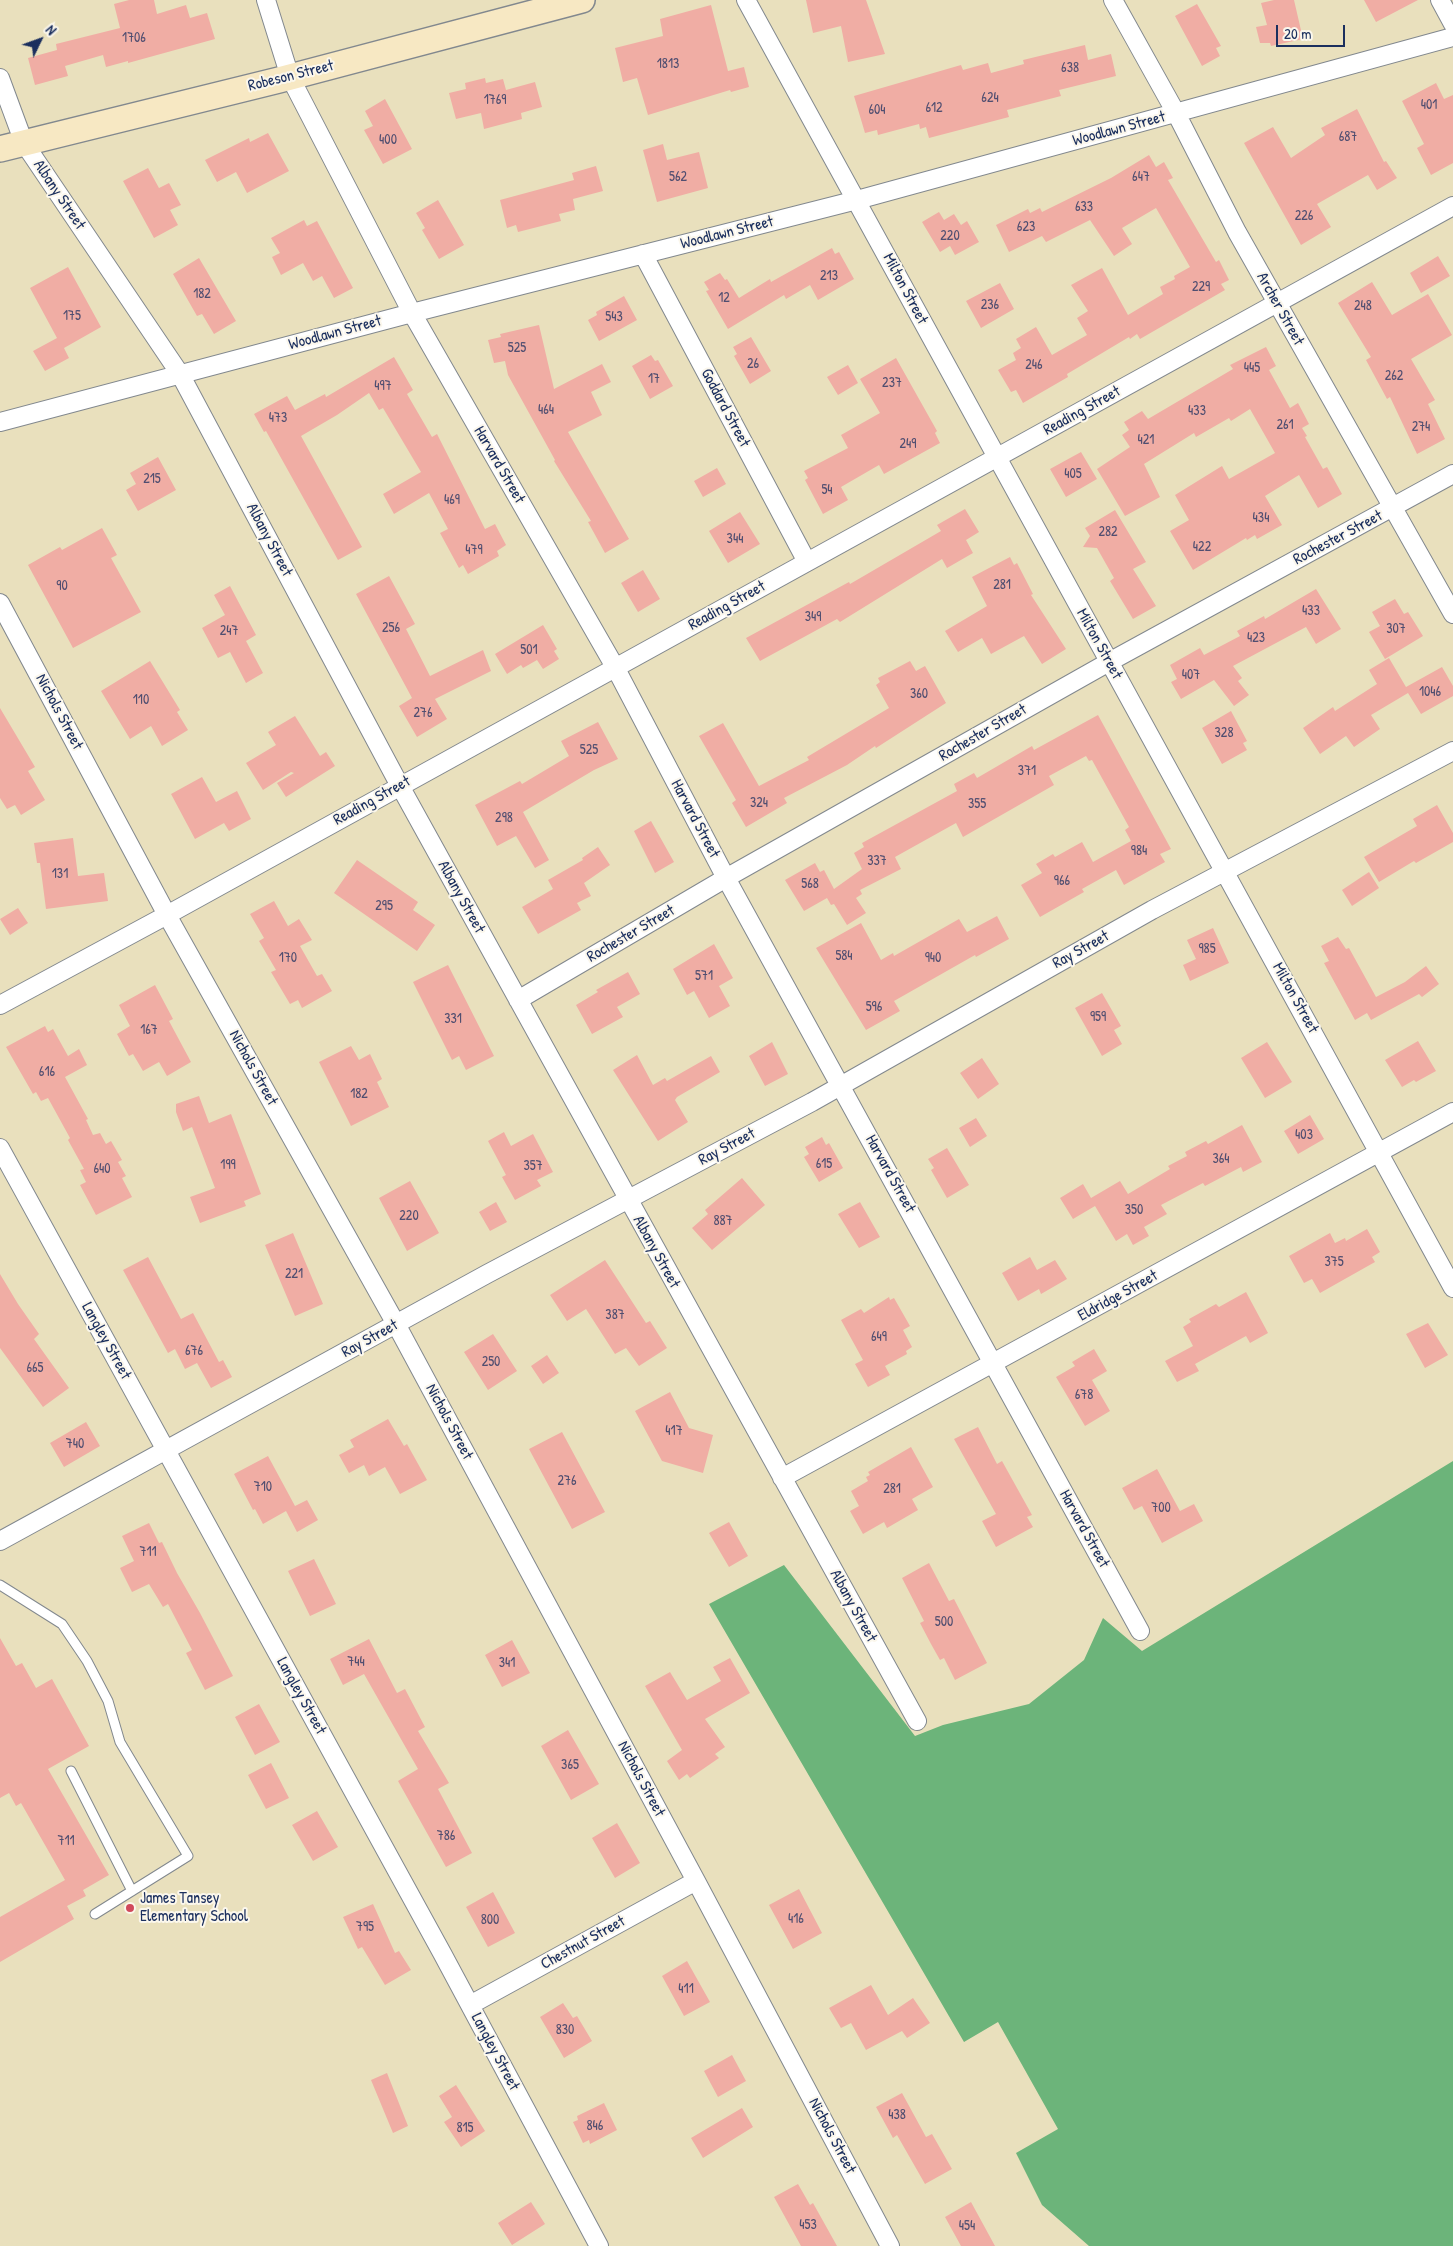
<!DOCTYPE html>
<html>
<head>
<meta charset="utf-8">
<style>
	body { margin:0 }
	#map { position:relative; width:1453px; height:2246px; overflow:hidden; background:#e9e0bd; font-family:"Patrick Hand",sans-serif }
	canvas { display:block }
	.north { position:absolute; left:15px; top:15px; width:50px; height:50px; -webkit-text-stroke:4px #fbf7ec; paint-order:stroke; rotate:48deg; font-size:14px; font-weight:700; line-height:20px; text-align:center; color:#1b2f5e }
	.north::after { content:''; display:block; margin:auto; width:18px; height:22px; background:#1b2f5e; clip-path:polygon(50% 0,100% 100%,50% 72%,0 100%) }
	.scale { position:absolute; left:1276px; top:25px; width:69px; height:22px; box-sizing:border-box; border:2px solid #1b2f5e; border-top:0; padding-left:6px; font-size:15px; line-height:18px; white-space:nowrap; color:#1b2f5e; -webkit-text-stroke:4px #fbf7ec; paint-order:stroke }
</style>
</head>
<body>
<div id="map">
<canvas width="1453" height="2246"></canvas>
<div class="north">N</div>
<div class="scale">20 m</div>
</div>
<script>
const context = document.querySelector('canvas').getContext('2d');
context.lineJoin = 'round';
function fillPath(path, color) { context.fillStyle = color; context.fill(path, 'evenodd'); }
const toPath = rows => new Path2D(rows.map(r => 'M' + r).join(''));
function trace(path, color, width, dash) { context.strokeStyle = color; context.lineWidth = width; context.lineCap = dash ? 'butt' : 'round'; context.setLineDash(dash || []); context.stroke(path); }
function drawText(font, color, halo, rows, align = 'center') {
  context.font = font + ' "Patrick Hand",sans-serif'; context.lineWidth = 4; context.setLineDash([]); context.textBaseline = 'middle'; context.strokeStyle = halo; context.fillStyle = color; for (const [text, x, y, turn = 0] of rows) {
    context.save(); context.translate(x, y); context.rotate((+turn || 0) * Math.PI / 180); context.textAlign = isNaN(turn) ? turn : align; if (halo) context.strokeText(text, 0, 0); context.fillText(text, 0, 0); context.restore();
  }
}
fillPath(toPath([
	[1453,1461,1453,2246,1089,2246,1042,2205,1016,2153,1058,2129,998,2022,964,2042,709,1604,784,1565,915,1736,943,1725,1029,1704,1084,1660,1103,1618,1142,1651]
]), '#6cb47a');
fillPath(toPath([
	[129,0,154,0,157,14,186,5,190,18,207,13,215,39,128,63,128,61,106,67,103,55,65,66,68,76,35,85,28,58,57,50,56,44,120,28,114,4],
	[806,0,866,0,885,54,848,62,841,26,813,33],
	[1274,0,1294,0,1303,39,1271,46,1270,43,1260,43,1256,27,1267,25,1261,3],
	[1364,0,1418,0,1376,22],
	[1197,4,1221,46,1216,48,1220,56,1202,66,1175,16],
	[711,5,728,71,744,67,749,87,731,92,730,90,648,115,637,78,623,82,615,48,663,36,660,19],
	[1085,45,1088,60,1111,54,1116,76,1059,90,1061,96,1007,110,1009,117,929,138,926,127,920,129,919,124,878,135,877,130,865,133,854,96,961,65,963,70,988,63,991,73,1024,64,1023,60],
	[485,78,486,83,503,79,506,90,535,82,542,107,521,113,522,119,484,129,481,113,456,119,449,93,466,89,465,83],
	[1436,83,1444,99,1453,95,1453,163,1431,175,1417,148,1424,144,1402,101],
	[385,99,412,149,383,164,364,130,373,126,365,111],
	[1357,109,1384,162,1386,161,1397,178,1377,190,1368,175,1317,204,1331,227,1301,245,1244,143,1273,127,1291,158,1325,135,1321,128],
	[268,133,289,171,247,193,236,172,217,182,205,160,249,138,250,142],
	[663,144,667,160,699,152,708,188,657,202,643,150],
	[1149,155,1156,167,1164,162,1173,178,1168,180,1216,262,1219,260,1229,280,1221,284,1225,290,1140,339,1137,334,1130,339,1129,337,1067,374,1068,377,1023,403,1016,390,1011,392,998,370,1016,360,1013,353,1021,348,1016,339,1036,327,1052,355,1087,335,1077,318,1088,311,1071,285,1102,268,1128,315,1163,294,1160,287,1175,279,1174,276,1190,267,1156,208,1122,228,1132,244,1114,256,1090,220,1046,242,1042,236,1009,252,996,225,1028,209,1030,213,1040,208,1042,212,1111,178],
	[596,166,603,191,573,199,575,210,559,214,561,221,518,232,516,225,507,228,500,200,574,180,572,173],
	[148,168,159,188,169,183,181,205,170,210,178,225,154,238,123,181],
	[438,200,464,245,439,259,422,230,425,228,416,213],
	[939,212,944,220,954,214,961,225,967,221,979,242,955,255,950,246,940,252,922,222],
	[304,220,307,226,317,221,353,288,334,298,322,276,313,281,303,263,281,275,272,257,280,253,271,238],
	[832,248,835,254,839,252,854,279,818,300,810,285,786,299,784,295,728,329,706,291,709,290,704,282,720,273,725,280,727,279,739,298,770,279,771,282],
	[1438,256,1450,276,1421,293,1410,273],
	[199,258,236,321,214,334,202,314,197,316,173,274],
	[68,267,101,327,64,348,69,358,45,371,33,351,57,338,30,288],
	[1372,282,1392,315,1428,294,1452,335,1411,359,1435,400,1428,404,1445,439,1417,454,1390,397,1387,399,1366,360,1371,357,1338,303],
	[1000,283,1014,309,981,328,966,301],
	[624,296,637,320,599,341,588,320,597,315,596,312],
	[539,325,554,389,602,364,611,382,591,392,602,415,568,432,629,539,605,553,588,522,591,521,554,461,555,460,508,375,505,361,494,363,488,340,501,337,500,334],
	[751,337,771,371,750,384,734,356,737,354,733,347],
	[1266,347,1276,366,1269,370,1290,408,1298,403,1309,424,1302,428,1307,436,1305,437,1323,469,1327,467,1342,494,1318,508,1299,475,1265,496,1282,525,1257,539,1255,535,1247,540,1246,538,1193,570,1170,531,1189,520,1175,495,1222,466,1229,479,1275,453,1250,409,1231,421,1229,418,1196,437,1194,433,1144,464,1160,497,1125,516,1097,469,1130,447,1122,435,1129,430,1124,422,1142,411,1148,419,1233,369,1230,365],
	[651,355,655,361,658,360,673,386,650,399,632,366],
	[394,357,413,390,407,394,432,437,437,434,485,529,495,524,506,545,497,551,499,556,468,574,463,565,459,568,440,533,448,529,429,493,394,514,383,494,421,472,383,408,379,410,369,393,337,415,301,436,362,547,338,560,266,431,264,432,254,414,287,396,295,410,325,394,326,397],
	[896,358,937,431,935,433,940,443,884,474,879,465,841,487,848,500,823,514,805,480,808,478,804,471,848,448,841,435,880,413,860,379],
	[848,365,858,383,838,395,827,377],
	[1081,452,1097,479,1066,497,1050,469],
	[158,457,176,490,138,511,126,490,136,484,130,473],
	[717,468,726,484,703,497,694,481],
	[965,509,979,532,966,540,973,553,947,568,942,559,840,622,837,619,760,661,746,638,849,582,850,584,941,531,937,525],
	[1115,510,1146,562,1133,569,1156,606,1133,619,1110,581,1114,578,1097,548,1083,547,1090,536,1085,528],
	[740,512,760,544,728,563,709,531],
	[102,528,117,555,111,558,141,612,73,648,28,565,60,547,62,550],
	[1010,557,1014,565,1017,563,1033,594,1031,595,1066,649,1042,664,1024,636,991,654,982,638,958,652,945,631,987,606,972,577],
	[643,570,660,599,638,612,621,583],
	[389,576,415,624,406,629,430,676,483,650,491,671,435,699,447,719,417,737,399,706,412,698,356,594],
	[230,586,256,635,246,641,263,673,246,683,230,652,218,658,202,628,225,615,214,595],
	[1316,589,1341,629,1316,644,1306,627,1233,666,1242,678,1238,681,1249,695,1234,706,1214,680,1181,699,1171,682,1177,679,1170,665,1200,648,1204,655,1240,636,1237,631,1264,616,1265,619],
	[1395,599,1404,614,1408,612,1423,636,1385,659,1369,632,1380,626,1372,612],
	[543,625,557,649,554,651,559,659,543,669,537,660,523,668,521,665,507,674,495,654],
	[1389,658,1406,687,1442,667,1453,686,1453,696,1421,714,1408,693,1371,715,1380,729,1354,747,1346,736,1320,754,1303,728,1333,707,1335,711,1377,684,1369,670],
	[150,661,180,710,177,712,188,730,162,746,151,726,130,739,101,691],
	[910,661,916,671,925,666,946,703,876,748,875,746,847,765,784,798,787,803,746,827,732,803,736,800,699,736,723,723,759,786,809,760,807,757,889,708,876,685,880,682,878,678],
	[0,708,35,767,28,771,45,800,21,815,15,805,7,809,0,798],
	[1231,711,1247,741,1243,743,1247,750,1222,764,1202,728],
	[1098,715,1171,849,1160,854,1165,862,1124,885,1116,870,1082,889,1084,892,1040,917,1021,885,1042,873,1036,864,1053,854,1055,857,1082,842,1093,862,1131,841,1125,830,1129,827,1092,760,1089,761,1086,756,1049,776,1054,785,963,837,956,823,895,857,901,869,860,890,862,894,856,898,866,913,847,925,834,904,831,905,827,898,804,911,785,880,815,863,820,872,824,870,834,889,862,869,854,853,864,847,862,843,957,791,954,784,974,773,977,778,1032,746,1034,750],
	[295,716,320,756,326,752,335,766,286,797,277,783,294,773,291,772,263,790,246,763,276,745,268,732],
	[598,722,618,759,594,770,523,812,549,860,535,868,516,836,497,846,475,805,520,781,522,784,569,756,561,741],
	[202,777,216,802,237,791,251,819,229,831,224,823,195,839,171,794],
	[1437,805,1453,833,1453,842,1416,863,1414,861,1379,882,1364,857,1417,826,1413,819],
	[651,821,674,862,655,873,634,831],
	[73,838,78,876,104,873,108,901,46,909,40,863,37,863,34,843],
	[598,847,610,865,584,883,591,896,577,903,581,910,538,934,522,907,553,889,548,880,583,860,582,858],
	[357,860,418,902,413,910,435,925,417,951,334,893],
	[1369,872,1379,888,1352,906,1342,890],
	[274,901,288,926,299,919,312,940,300,946,317,976,322,974,332,991,302,1008,298,1000,290,1004,271,972,276,970,259,941,264,938,250,914],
	[18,908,28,923,10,935,0,919],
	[997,916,1009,939,976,957,975,955,894,1001,900,1011,866,1030,816,948,861,923,881,960,893,953,894,956,959,919,967,932],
	[1213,928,1229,963,1190,981,1183,965,1196,959,1187,940],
	[1338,937,1346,949,1349,948,1376,997,1405,982,1426,966,1439,984,1422,997,1419,994,1371,1020,1367,1013,1355,1020,1324,963,1329,961,1321,946],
	[714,944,733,978,719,986,730,1006,709,1018,694,991,687,995,673,969],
	[448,965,494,1056,466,1070,459,1056,452,1060,413,982],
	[628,972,640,994,617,1007,623,1017,592,1034,576,1005,598,992,596,990],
	[155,985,173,1019,169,1021,191,1062,167,1076,159,1062,143,1071,133,1054,129,1056,117,1034,130,1026,119,1005],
	[1102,993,1121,1026,1114,1030,1122,1044,1102,1056,1075,1008],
	[45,1026,48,1032,53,1029,68,1056,79,1049,87,1065,65,1077,88,1119,86,1120,93,1135,100,1133,106,1144,111,1141,122,1160,118,1162,126,1176,122,1178,132,1197,96,1215,80,1185,86,1182,80,1170,84,1169,68,1140,70,1138,48,1098,41,1101,36,1092,33,1094,6,1047],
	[1418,1041,1436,1071,1416,1082,1414,1080,1402,1087,1385,1060],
	[772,1042,788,1074,765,1086,749,1056],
	[1267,1042,1292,1082,1265,1098,1241,1058],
	[351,1046,359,1060,370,1054,382,1079,377,1082,389,1107,351,1126,319,1062],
	[637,1055,653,1085,665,1078,667,1081,711,1056,720,1072,677,1097,675,1100,688,1122,658,1141,613,1070],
	[982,1058,999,1084,978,1099,960,1073],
	[199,1096,209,1123,231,1114,261,1194,244,1201,246,1206,200,1223,190,1197,215,1188,192,1127,183,1131,176,1112,176,1104],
	[1310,1115,1324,1139,1298,1154,1284,1131],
	[976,1118,987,1136,970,1147,959,1128],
	[1242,1125,1262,1162,1243,1172,1241,1167,1205,1186,1203,1183,1161,1205,1167,1214,1144,1227,1149,1236,1133,1245,1127,1234,1116,1241,1095,1206,1073,1219,1060,1198,1083,1184,1091,1198,1120,1181,1128,1194,1170,1169,1168,1166,1187,1156,1185,1152,1206,1141,1208,1144],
	[504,1132,511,1146,533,1134,553,1172,537,1180,541,1186,515,1200,502,1177,506,1175,488,1141],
	[822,1137,826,1145,829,1143,843,1168,819,1182,804,1157,809,1154,805,1147],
	[947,1148,969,1185,947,1198,931,1170,934,1168,928,1159],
	[742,1178,765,1205,712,1250,692,1228,708,1214,705,1210],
	[410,1181,439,1233,407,1251,379,1198],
	[496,1202,507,1222,490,1231,479,1212],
	[860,1202,880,1237,859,1248,838,1214],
	[1367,1229,1380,1252,1372,1257,1375,1262,1320,1293,1312,1279,1304,1283,1289,1256,1330,1233,1335,1243,1345,1238,1346,1241],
	[293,1233,323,1304,295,1316,265,1245],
	[148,1257,181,1319,193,1313,219,1362,223,1360,232,1377,211,1388,197,1363,185,1369,175,1349,168,1353,123,1270],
	[1030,1257,1037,1270,1055,1260,1067,1279,1041,1294,1039,1289,1018,1301,1002,1273],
	[605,1260,646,1323,650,1321,667,1348,639,1366,626,1348,615,1354,586,1309,567,1321,550,1295],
	[0,1274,18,1304,39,1334,34,1339,69,1388,43,1407,0,1348],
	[1246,1292,1268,1333,1250,1343,1246,1336,1195,1364,1199,1371,1177,1382,1165,1361,1193,1346,1183,1327,1191,1322,1189,1319,1216,1304,1219,1307],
	[889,1297,890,1300,894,1298,910,1326,903,1330,912,1347,906,1351,907,1354,885,1366,890,1375,868,1387,855,1364,863,1360,841,1320,861,1309,864,1313],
	[1428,1323,1448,1355,1425,1368,1406,1334],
	[493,1334,517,1371,488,1390,464,1352],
	[1094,1349,1107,1371,1092,1380,1110,1411,1085,1426,1056,1377,1075,1366,1072,1362],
	[547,1355,559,1373,543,1384,531,1366],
	[670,1392,689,1428,713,1435,703,1473,662,1461,635,1411],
	[388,1419,404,1446,407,1444,427,1480,400,1494,385,1467,369,1476,364,1465,349,1473,339,1455,354,1447,350,1440],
	[86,1422,100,1446,64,1467,50,1443],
	[978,1427,997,1464,1002,1461,1032,1515,1027,1517,1033,1527,996,1547,982,1521,996,1514,954,1439],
	[562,1432,605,1512,572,1529,529,1449],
	[911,1447,933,1487,912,1499,918,1510,887,1528,884,1522,863,1534,850,1511,859,1506,851,1491,868,1481,866,1477,870,1475,868,1472],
	[268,1456,295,1506,307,1500,318,1520,297,1532,286,1511,263,1524,255,1509,253,1510,234,1474],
	[1157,1469,1180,1511,1194,1504,1203,1521,1162,1543,1142,1506,1134,1510,1122,1488],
	[729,1522,748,1556,729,1567,709,1533],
	[149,1523,159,1543,162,1542,177,1573,200,1613,233,1676,205,1690,186,1653,192,1650,168,1604,163,1607,149,1584,132,1592,120,1568,134,1561,122,1536],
	[314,1559,336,1604,310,1616,288,1571],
	[929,1563,949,1601,954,1599,987,1663,955,1680,944,1658,940,1660,931,1644,920,1623,924,1621,902,1578],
	[0,1638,16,1666,22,1663,36,1688,52,1679,89,1746,48,1769,109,1875,83,1890,86,1896,67,1906,74,1919,0,1962,0,1917,65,1880,21,1803,16,1806,9,1793,0,1798],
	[369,1639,397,1693,405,1689,425,1727,418,1731,449,1783,438,1789,472,1853,446,1867,398,1781,418,1769,364,1674,343,1685,330,1659],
	[512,1640,530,1673,502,1687,485,1655],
	[730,1658,750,1693,705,1719,725,1747,715,1754,719,1758,690,1778,687,1774,679,1780,667,1761,682,1750,645,1686,670,1672,687,1700,721,1681,713,1667],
	[259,1704,280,1742,255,1755,235,1717],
	[568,1730,599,1784,571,1800,541,1746],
	[271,1763,289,1798,266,1809,248,1775],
	[317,1811,338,1847,313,1861,292,1825],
	[617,1823,640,1863,615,1878,592,1838],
	[799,1889,822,1933,793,1949,769,1905],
	[493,1892,515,1933,488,1947,466,1907],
	[373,1904,395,1953,399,1951,411,1970,385,1985,362,1947,358,1949,343,1917],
	[687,1961,710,2002,684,2016,662,1976],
	[871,1985,888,2015,913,1998,930,2023,907,2038,902,2031,866,2050,851,2023,841,2028,829,2008],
	[563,2003,573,2018,577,2016,592,2041,564,2058,540,2017],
	[732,2055,746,2081,718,2097,704,2071],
	[387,2073,408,2126,393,2133,371,2080],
	[456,2085,485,2131,461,2147,444,2122,452,2117,439,2096],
	[902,2093,926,2137,932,2134,952,2169,925,2184,897,2135,893,2138,876,2107],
	[604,2103,617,2130,590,2144,589,2140,583,2143,573,2122,578,2120,577,2116],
	[742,2108,753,2127,703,2158,691,2138],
	[798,2184,810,2205,813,2203,837,2246,801,2246,774,2197],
	[531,2202,545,2224,512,2245,498,2223],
	[971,2202,995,2246,961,2246,945,2217]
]), '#f0ada4');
const lane = toPath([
	[0,1585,62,1624,87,1661,108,1701,120,1742,188,1856,95,1914],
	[71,1771,132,1891]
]);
const street = toPath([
	[266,0,290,77,412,313,615,667,726,878,1140,1631],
	[746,0,1453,1288],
	[1113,0,1176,113,1237,232,1453,614],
	[1440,0,1453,24],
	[0,78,24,143,180,374,400,786,917,1721],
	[643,254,807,562],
	[0,422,412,313,857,200,1453,37],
	[0,603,167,915,396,1324,696,1881,890,2246],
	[518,1000,726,878,1109,662,1453,474],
	[0,1005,167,915,1453,206],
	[0,1148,442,1953,599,2246],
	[782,1478,1453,1112],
	[0,1541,487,1274,812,1102,1152,910,1453,751],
	[470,2005,696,1881]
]);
const secondary = toPath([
	[0,149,279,80,582,0]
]);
trace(lane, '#82888e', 11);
trace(street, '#82888e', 20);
trace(secondary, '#82888e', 28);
trace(lane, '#fff', 9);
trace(street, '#fff', 18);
trace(secondary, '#f7e8c3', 25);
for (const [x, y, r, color] of [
	[130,1908,5,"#d1495b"]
]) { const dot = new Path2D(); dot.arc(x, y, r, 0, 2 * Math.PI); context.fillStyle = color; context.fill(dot); trace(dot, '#fbf7ec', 2); }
drawText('14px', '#504e70', null, [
	["1706",134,38],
	["1813",668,64],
	["638",1070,68],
	["624",990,98],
	["1769",495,100],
	["401",1429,105],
	["612",934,108],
	["604",877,110],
	["687",1348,137],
	["400",388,140],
	["562",678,177],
	["647",1141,177],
	["633",1084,207],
	["226",1304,216],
	["623",1026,227],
	["220",950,236],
	["213",829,276],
	["229",1201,287],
	["182",202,294],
	["12",724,298],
	["236",990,305],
	["248",1363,306],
	["175",72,316],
	["543",614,317],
	["525",517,348],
	["26",753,364],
	["246",1034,365],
	["445",1252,368],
	["262",1394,376],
	["17",654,379],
	["237",892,383],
	["497",383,386],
	["464",546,410],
	["433",1197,411],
	["473",278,418],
	["261",1285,425],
	["274",1421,427],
	["421",1146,440],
	["249",908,444],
	["405",1073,474],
	["215",152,479],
	["54",827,490],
	["469",452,500],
	["434",1261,518],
	["282",1108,532],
	["344",735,539],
	["422",1202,547],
	["479",474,550],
	["281",1002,585],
	["90",62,586],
	["433",1311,611],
	["349",813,617],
	["256",391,628],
	["307",1396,629],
	["247",229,631],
	["423",1256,638],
	["501",529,650],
	["407",1191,675],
	["1046",1430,692],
	["360",919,694],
	["110",141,700],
	["276",423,713],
	["328",1224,733],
	["525",589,750],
	["371",1027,771],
	["324",759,803],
	["355",977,804],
	["298",504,818],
	["984",1139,851],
	["337",877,861],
	["131",60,874],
	["966",1062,881],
	["568",810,884],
	["295",384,906],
	["985",1207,949],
	["584",844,956],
	["170",288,958],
	["940",933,958],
	["571",704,976],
	["596",874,1007],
	["959",1098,1017],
	["331",453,1019],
	["167",149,1030],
	["616",47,1072],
	["182",359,1094],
	["403",1304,1135],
	["364",1221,1159],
	["615",824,1164],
	["199",228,1165],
	["357",533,1166],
	["640",102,1169],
	["350",1134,1210],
	["220",409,1216],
	["887",723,1221],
	["375",1334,1262],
	["221",294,1274],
	["387",615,1315],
	["649",879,1337],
	["676",194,1351],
	["250",491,1362],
	["665",35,1368],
	["678",1084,1395],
	["417",674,1431],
	["740",75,1444],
	["276",567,1481],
	["710",263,1487],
	["281",892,1489],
	["700",1161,1508],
	["711",148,1552],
	["500",944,1622],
	["744",356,1662],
	["341",507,1663],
	["365",570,1765],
	["786",446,1836],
	["711",66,1841],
	["416",796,1919],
	["800",490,1920],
	["795",365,1927],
	["411",686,1989],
	["830",565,2030],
	["438",897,2115],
	["846",595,2126],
	["815",465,2128],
	["453",808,2225],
	["454",967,2226]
]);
drawText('16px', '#1b2f5e', '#fbf7ec', [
	["Robeson Street",291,76,-14],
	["Woodlawn Street",1119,129,-15],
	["Albany Street",59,195,56],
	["Woodlawn Street",727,233,-14],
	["Milton Street",905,289,62],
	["Archer Street",1280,309,61],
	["Woodlawn Street",335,333,-15],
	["Goddard Street",725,408,62],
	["Reading Street",1082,411,-29],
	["Harvard Street",499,465,60],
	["Rochester Street",1338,538,-28],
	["Albany Street",269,540,62],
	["Reading Street",727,606,-29],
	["Milton Street",1099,644,61],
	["Nichols Street",59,712,62],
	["Rochester Street",983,733,-30],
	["Reading Street",372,801,-29],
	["Harvard Street",695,819,62],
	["Albany Street",461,897,61],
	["Rochester Street",631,934,-30],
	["Ray Street",1081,950,-29],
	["Milton Street",1295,998,61],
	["Nichols Street",253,1068,61],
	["Ray Street",727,1147,-28],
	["Harvard Street",890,1174,61],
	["Albany Street",656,1252,61],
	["Eldridge Street",1118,1296,-29],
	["Ray Street",370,1339,-29],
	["Langley Street",106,1341,61],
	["Nichols Street",449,1422,62],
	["Harvard Street",1084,1529,61],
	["Albany Street",853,1606,61],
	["Langley Street",301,1696,61],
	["Nichols Street",641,1779,62],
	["Chestnut Street",583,1943,-29],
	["Langley Street",495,2052,62],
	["Nichols Street",832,2136,62]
]);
drawText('16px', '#1b2f5e', '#fbf7ec', [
	["James Tansey",140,1899],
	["Elementary School",140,1917]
], 'left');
</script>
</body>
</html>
